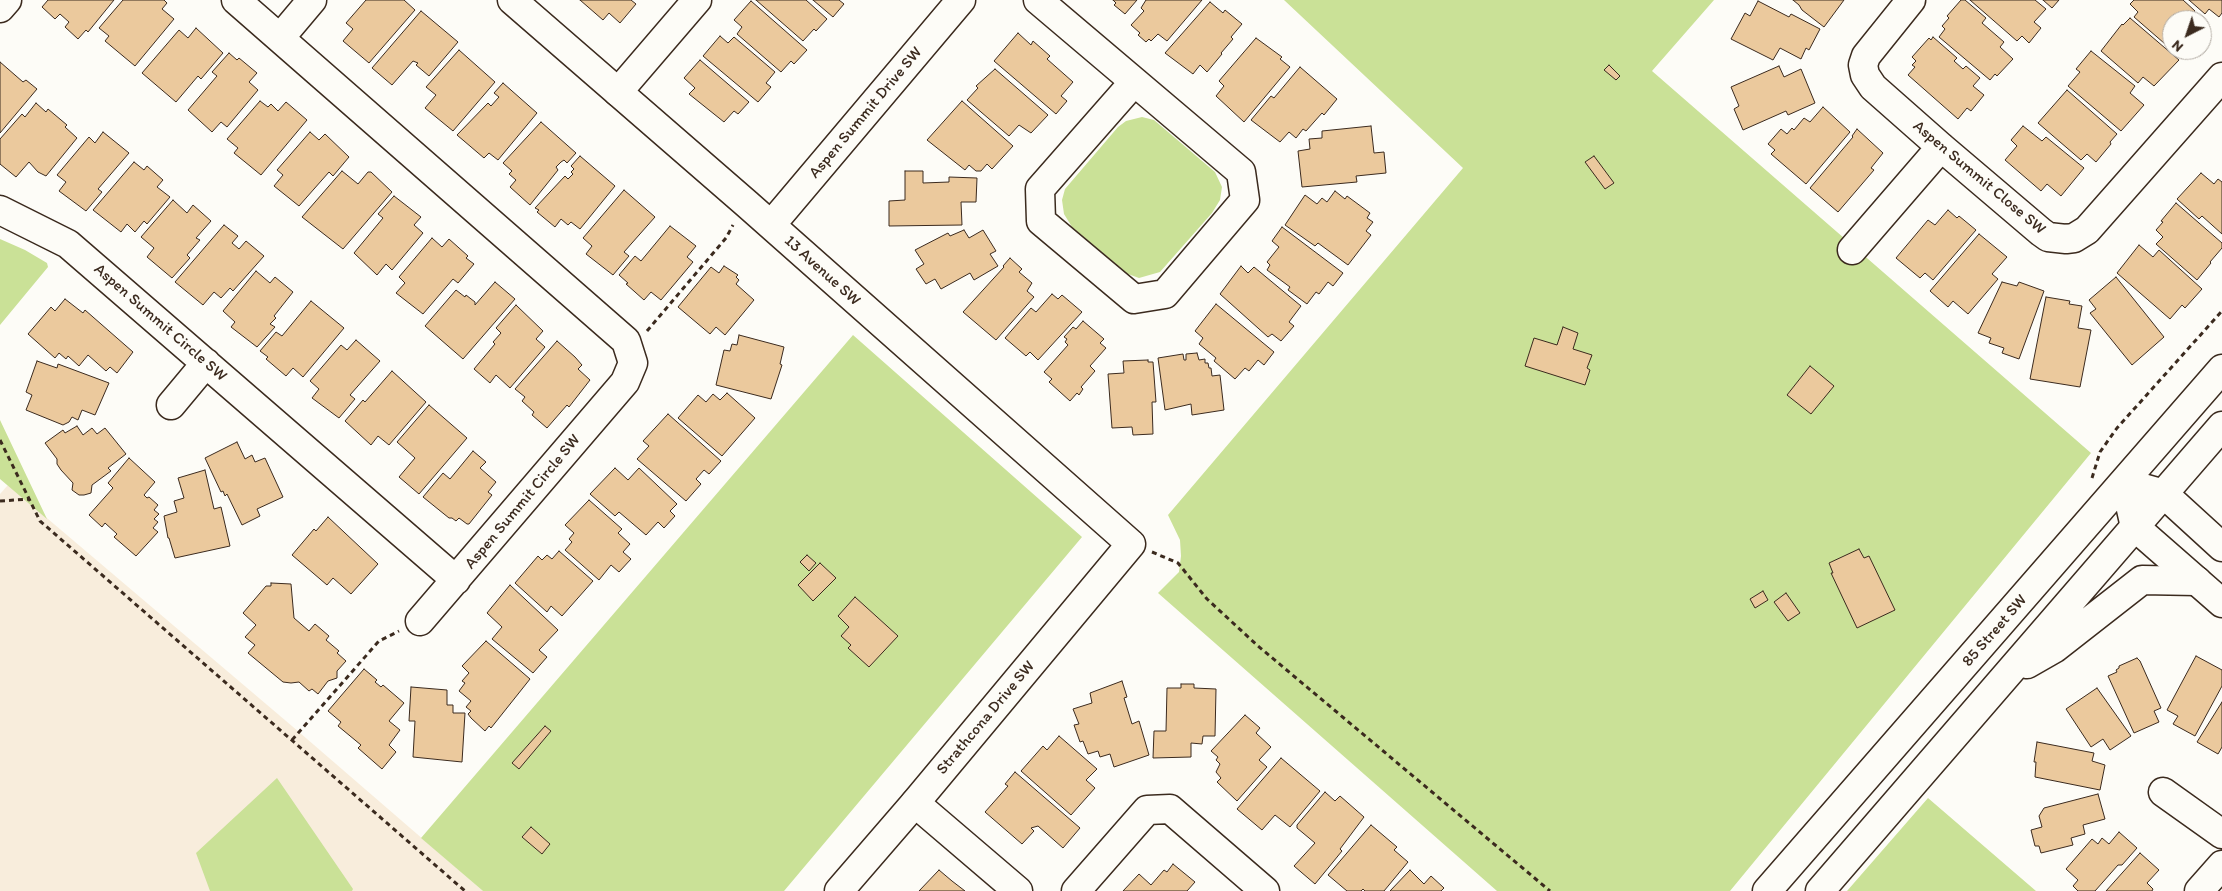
<!DOCTYPE html>
<html>
<head>
<meta charset="utf-8">
<style>
	body { margin:0 }
	#map { position:relative; width:2222px; height:891px; overflow:hidden; background:#fdfcf7; font-family:Itim,sans-serif }
	canvas { display:block }
	.north { position:absolute; left:2162px; top:10px; width:50px; height:50px; box-sizing:border-box; background:#fdfcf7; border:1px solid #afa8a0; border-radius:50%; rotate:221deg; font-size:14px; font-weight:700; line-height:20px; text-align:center; color:#3b2a1e }
	.north::after { content:''; display:block; margin:auto; width:18px; height:22px; background:#3b2a1e; clip-path:polygon(50% 0,100% 100%,50% 72%,0 100%) }
</style>
</head>
<body>
<div id="map">
<canvas width="2222" height="891"></canvas>
<div class="north">N</div>
</div>
<script>
const context = document.querySelector('canvas').getContext('2d');
context.lineJoin = 'round';
function fillPath(path, color) { context.fillStyle = color; context.fill(path, 'evenodd'); }
const toPath = rows => new Path2D(rows.map(r => 'M' + r).join(''));
function trace(path, color, width, dash) { context.strokeStyle = color; context.lineWidth = width; context.lineCap = dash ? 'butt' : 'round'; context.setLineDash(dash || []); context.stroke(path); }
function drawText(font, color, halo, rows, align = 'center') {
  context.font = font + ' Itim,sans-serif'; context.lineWidth = 5; context.setLineDash([]); context.textBaseline = 'middle'; context.strokeStyle = halo; context.fillStyle = color; for (const [text, x, y, turn = 0] of rows) {
    context.save(); context.translate(x, y); context.rotate((+turn || 0) * Math.PI / 180); context.textAlign = isNaN(turn) ? turn : align; if (halo) context.strokeText(text, 0, 0); context.fillText(text, 0, 0); context.restore();
  }
}
fillPath(toPath([
	[8,485,299,732,483,891,0,891,0,494]
]), '#f8eddc');
fillPath(toPath([
	[1284,0,1714,0,1652,71,2091,453,1730,891,1497,891,1158,593,1179,572,1181,556,1180,540,1168,515,1463,168],
	[1142,117,1154,120,1215,172,1222,187,1220,200,1212,213,1160,272,1139,278,1128,274,1072,227,1064,214,1062,200,1065,189,1118,127,1126,121],
	[0,239,25,250,47,263,48,267,0,325],
	[853,335,1082,537,784,891,483,891,421,838],
	[0,420,47,519,0,479],
	[277,778,353,889,352,891,210,891,196,853],
	[1928,798,2036,891,1847,891]
]), '#cae197');
const building = toPath([
	[48,0,114,0,88,32,86,30,78,39,65,27,69,22,60,14,55,19,42,7,48,0],
	[123,0,164,0,167,3,162,9,174,19,135,66,105,41,109,36,99,28,123,0],
	[366,0,404,0,415,10,369,63,343,41,353,29,346,23,366,0],
	[580,0,631,0,636,4,620,23,609,13,603,20,580,0],
	[756,0,806,0,827,19,816,31,814,29,803,41,756,0],
	[813,0,839,0,844,4,833,17,813,0],
	[1113,0,1137,0,1125,14,1114,5,1116,3,1113,0],
	[1146,0,1202,0,1167,41,1158,34,1151,41,1149,39,1146,42,1138,35,1140,33,1131,25,1144,11,1141,8,1146,0],
	[1793,0,1844,0,1824,27,1802,10,1799,5,1793,0],
	[1961,0,1965,0,1986,18,1982,23,2004,42,2000,47,2013,59,1997,76,1995,74,1990,80,1939,37,1945,29,1942,26,1949,18,1947,16,1961,0],
	[1970,0,2035,0,2046,9,2034,22,2041,28,2029,43,2022,36,2017,41,1970,0],
	[2043,0,2059,0,2052,8,2043,0],
	[2134,0,2183,0,2195,11,2189,18,2192,20,2172,20,2172,50,2134,17,2138,12,2130,4,2134,0],
	[2189,0,2222,0,2222,13,2219,17,2209,9,2205,14,2189,0],
	[751,1,807,50,794,64,791,61,781,72,737,34,742,27,734,20,751,1],
	[1758,1,1789,17,1791,14,1820,29,1809,50,1806,48,1801,59,1780,48,1773,60,1731,39,1745,13,1750,16,1758,1],
	[1210,2,1223,13,1225,10,1242,24,1231,37,1233,39,1221,53,1222,54,1207,72,1200,65,1193,74,1165,53,1210,2],
	[421,11,458,42,429,76,416,65,418,63,413,61,392,85,372,68,421,11],
	[2130,18,2179,60,2154,86,2143,77,2138,83,2101,51,2122,24,2123,25,2130,18],
	[196,28,223,53,201,79,198,76,176,102,142,73,179,30,188,38,196,28],
	[1018,33,1031,45,1033,41,1050,56,1047,59,1073,82,1061,96,1067,101,1056,114,994,61,1018,33],
	[720,36,728,43,734,37,775,72,766,83,771,87,758,102,703,56,720,36],
	[1933,37,1957,58,1954,61,1963,69,1966,66,1980,78,1973,86,1984,95,1971,111,1967,108,1958,119,1908,75,1915,67,1912,65,1916,61,1912,57,1929,38,1931,40,1933,37],
	[1256,38,1282,57,1280,59,1290,67,1244,122,1216,96,1224,86,1219,81,1256,38],
	[459,50,495,82,453,131,425,108,436,95,426,87,459,50],
	[2091,51,2135,86,2130,93,2144,105,2121,131,2068,86,2080,72,2076,69,2091,51],
	[229,53,237,60,239,58,257,73,249,82,258,90,227,127,221,122,212,132,188,110,217,76,212,72,229,53],
	[700,60,749,102,738,114,734,111,724,122,689,94,695,88,684,78,700,60],
	[0,62,23,82,26,80,37,89,0,133,0,62],
	[1609,65,1620,76,1616,80,1604,70,1609,65],
	[1779,66,1784,77,1801,69,1815,103,1788,115,1786,111,1743,130,1734,109,1739,106,1731,87,1779,66],
	[1300,67,1337,99,1324,115,1322,113,1306,131,1303,129,1296,138,1289,132,1280,142,1251,120,1271,96,1274,98,1300,67],
	[995,69,1048,115,1031,133,1019,125,1009,136,967,100,978,88,976,86,995,69],
	[503,83,537,113,498,160,489,153,484,158,457,135,488,103,491,106,499,97,494,93,503,83],
	[2067,90,2117,134,2110,142,2111,144,2096,162,2087,154,2081,160,2038,123,2067,90],
	[260,101,268,107,271,104,278,111,286,102,307,120,261,175,234,153,238,148,227,139,260,101],
	[962,101,1013,146,992,169,987,164,981,171,976,171,969,165,965,170,927,140,962,101],
	[36,103,46,112,48,109,67,125,65,127,77,138,46,176,38,172,29,162,16,177,0,164,0,139,22,114,25,117,36,103],
	[1823,107,1850,132,1806,184,1771,154,1775,150,1768,144,1781,129,1787,134,1792,128,1794,130,1804,118,1810,122,1823,107],
	[541,122,576,153,567,163,564,160,561,162,556,167,558,170,530,205,510,187,516,180,509,174,512,171,503,163,541,122],
	[1371,126,1374,153,1384,152,1386,173,1356,176,1357,182,1302,187,1298,151,1310,149,1309,139,1322,138,1322,131,1371,126],
	[2023,126,2042,141,2046,137,2084,168,2061,196,2047,184,2041,191,2005,160,2017,146,2011,140,2023,126],
	[1857,129,1883,153,1871,168,1874,170,1838,212,1810,188,1853,137,1852,136,1857,129],
	[103,132,129,153,98,189,102,192,86,211,59,191,66,182,57,175,89,137,95,143,103,132],
	[310,132,319,140,325,134,349,157,333,176,329,172,299,206,274,186,283,175,277,170,310,132],
	[580,156,615,186,580,229,571,222,568,225,561,219,555,227,537,212,539,210,535,208,565,176,568,179,573,174,571,172,574,169,571,166,580,156],
	[1594,156,1614,183,1605,189,1585,162,1594,156],
	[134,162,144,170,147,166,163,180,157,187,170,197,147,224,144,221,135,232,127,224,121,232,93,210,134,162],
	[342,171,358,184,368,172,371,172,392,192,343,249,302,217,342,171],
	[905,171,923,171,923,183,949,182,949,177,977,178,976,202,961,202,962,225,889,226,889,201,905,200,905,171],
	[2201,173,2214,184,2218,179,2222,182,2222,234,2202,216,2199,219,2177,199,2201,173],
	[624,190,655,217,624,252,629,256,613,275,586,254,592,246,583,238,624,190],
	[1335,191,1345,199,1347,196,1370,213,1367,218,1373,222,1366,231,1371,235,1348,265,1318,243,1315,246,1285,225,1305,195,1317,204,1322,198,1327,202,1335,191],
	[394,196,421,217,414,225,423,233,392,270,386,264,377,275,354,253,383,218,378,214,394,196],
	[173,200,187,213,193,205,211,221,196,238,200,240,187,255,190,258,172,278,147,257,154,248,141,237,173,200],
	[2176,203,2222,243,2222,248,2210,262,2211,263,2197,280,2156,244,2163,237,2156,230,2163,222,2161,221,2176,203],
	[1948,210,1957,218,1959,216,1976,230,1933,280,1925,273,1920,278,1896,258,1928,220,1935,225,1948,210],
	[224,225,238,236,232,243,239,249,246,241,264,256,233,291,230,288,221,298,214,292,203,305,175,282,224,225],
	[670,226,696,246,687,257,693,262,661,300,651,292,644,300,626,284,628,283,619,275,635,256,641,261,670,226],
	[1282,227,1343,273,1333,286,1328,282,1319,294,1316,292,1307,304,1288,290,1290,287,1267,270,1270,265,1267,262,1279,247,1272,241,1282,227],
	[964,230,969,238,983,230,996,251,990,254,998,266,974,280,970,273,941,289,935,279,926,284,916,269,924,264,915,250,948,233,950,236,964,230],
	[1979,234,2007,257,1992,274,1998,279,1968,314,1953,301,1948,307,1930,291,1979,234],
	[432,238,442,247,449,239,468,256,466,258,474,264,458,283,453,279,423,314,396,293,405,283,399,277,432,238],
	[2139,245,2153,257,2159,250,2202,289,2185,308,2182,305,2170,319,2117,273,2139,245],
	[1010,258,1022,269,1019,272,1032,283,1027,291,1034,297,996,340,963,312,1004,267,1003,266,1010,258],
	[724,266,738,275,736,277,739,280,736,284,754,300,725,335,716,327,710,334,678,307,711,267,719,273,724,266],
	[1241,266,1248,273,1254,267,1301,306,1289,322,1294,326,1281,341,1272,334,1268,337,1220,294,1241,266],
	[256,271,270,283,275,277,293,292,274,316,276,318,270,324,275,327,257,347,231,327,235,322,223,311,256,271],
	[2116,277,2164,337,2132,365,2090,313,2096,309,2089,300,2116,277],
	[495,282,515,299,463,359,425,326,456,290,465,297,466,295,475,302,475,305,495,282],
	[2002,282,2017,286,2019,282,2044,291,2019,359,2002,353,2004,348,1989,343,1991,338,1978,333,2002,282],
	[1052,294,1058,299,1062,295,1082,312,1038,360,1030,352,1026,356,1005,338,1031,308,1036,312,1052,294],
	[2046,297,2070,301,2069,304,2082,306,2078,328,2091,330,2080,387,2030,379,2046,297],
	[65,299,83,313,85,310,133,352,117,373,110,367,106,371,88,355,79,366,68,356,66,359,59,353,55,358,28,334,51,307,55,311,65,299],
	[311,301,344,328,303,377,293,368,286,376,266,359,268,357,260,351,276,332,282,336,311,301],
	[1216,304,1274,352,1264,365,1258,360,1249,371,1245,368,1235,379,1214,361,1216,358,1199,344,1203,338,1195,331,1216,304],
	[516,305,543,331,536,339,545,347,510,388,496,375,490,383,474,369,495,344,493,342,501,333,496,328,516,305],
	[1083,321,1104,339,1100,343,1106,348,1090,366,1095,371,1081,387,1083,389,1079,395,1077,393,1070,401,1049,382,1052,379,1044,372,1068,345,1065,342,1067,339,1064,337,1073,327,1076,329,1083,321],
	[1563,327,1578,333,1573,349,1592,355,1587,368,1590,370,1585,385,1525,366,1534,338,1557,345,1563,327],
	[739,335,784,347,780,364,782,365,771,399,716,385,724,350,730,351,732,344,737,345,739,335],
	[356,340,380,361,350,395,355,399,339,418,312,398,319,389,310,381,341,345,347,350,356,340],
	[557,341,575,357,582,365,578,369,590,380,569,407,567,405,547,428,532,415,534,412,522,401,525,397,515,389,557,341],
	[1197,353,1199,360,1205,359,1205,363,1208,363,1209,368,1211,368,1212,376,1220,375,1224,410,1192,415,1191,404,1165,410,1158,358,1183,354,1184,360,1186,360,1186,354,1197,353],
	[1148,360,1148,362,1153,362,1156,402,1152,402,1153,434,1133,435,1132,427,1112,428,1108,374,1124,373,1123,361,1148,360],
	[37,361,57,368,58,364,109,383,95,415,82,410,78,420,72,417,69,422,63,425,26,410,32,395,26,392,37,361],
	[1810,366,1834,386,1811,414,1787,395,1810,366],
	[392,371,426,402,389,445,378,436,371,445,345,421,363,400,365,402,392,371],
	[727,393,755,418,722,456,678,418,698,395,706,402,713,394,720,400,727,393],
	[429,405,467,438,419,494,399,477,415,458,397,442,429,405],
	[668,414,721,461,709,474,704,470,696,479,701,484,686,501,637,459,649,446,643,441,668,414],
	[77,426,83,435,92,428,97,434,105,428,126,454,108,468,111,471,92,485,91,493,84,495,79,495,72,490,73,483,61,470,57,464,57,459,45,443,63,430,65,433,77,426],
	[237,442,245,459,252,455,255,462,265,458,283,497,257,509,260,516,242,525,227,494,225,496,223,491,221,492,205,458,237,442],
	[473,451,486,462,480,468,496,482,488,492,492,495,469,524,467,524,459,518,456,521,452,518,449,518,423,497,443,473,450,479,473,451],
	[129,458,155,482,144,495,147,498,149,497,158,505,154,510,159,514,154,519,158,522,153,528,158,532,136,556,114,537,117,534,105,523,102,527,89,515,113,488,108,483,129,458],
	[615,468,628,480,639,468,677,504,670,511,675,516,664,528,658,522,646,535,619,512,615,516,590,494,615,468],
	[205,470,214,509,221,507,230,546,175,558,169,538,168,538,164,516,177,512,174,501,184,498,178,478,205,470],
	[589,500,622,529,618,533,630,544,623,552,631,559,619,572,611,565,599,580,565,550,572,542,569,539,574,533,565,525,589,500],
	[328,517,378,564,351,594,333,578,327,585,292,555,314,529,316,531,328,517],
	[1859,549,1864,558,1869,556,1895,610,1857,628,1831,573,1833,573,1829,563,1859,549],
	[559,551,593,581,562,616,551,606,547,612,515,583,538,556,542,560,547,555,552,559,559,551],
	[807,555,816,563,809,571,800,562,807,555],
	[820,563,836,578,813,601,798,585,820,563],
	[271,583,291,584,294,618,309,631,315,624,329,636,326,640,339,651,337,653,346,661,337,671,337,678,328,681,318,694,312,689,309,691,299,682,291,683,283,682,248,653,255,645,245,637,256,625,243,613,266,586,271,586,271,583],
	[510,585,558,630,539,650,547,657,533,673,492,639,502,627,487,613,510,585],
	[1763,591,1768,600,1755,608,1750,599,1763,591],
	[1786,593,1800,613,1788,621,1774,602,1786,593],
	[855,597,898,636,869,667,848,648,851,645,841,636,849,627,838,616,855,597],
	[486,641,530,679,491,728,489,726,485,731,471,718,468,714,471,711,466,707,471,701,459,691,465,683,462,681,469,673,462,666,486,641],
	[2196,656,2222,670,2222,686,2195,736,2173,724,2178,716,2167,710,2196,656],
	[2137,658,2140,661,2161,708,2154,711,2159,722,2134,733,2108,676,2117,672,2116,670,2119,668,2119,666,2137,658],
	[364,669,377,680,375,682,381,687,383,685,404,703,389,721,400,730,389,745,396,752,382,769,358,748,361,745,338,726,341,722,328,711,364,669],
	[1122,681,1127,697,1124,698,1132,724,1139,721,1149,755,1114,767,1110,754,1100,757,1098,751,1088,754,1083,741,1080,742,1074,725,1079,724,1073,709,1092,703,1090,693,1122,681],
	[1181,684,1194,684,1194,688,1216,689,1215,736,1203,736,1202,744,1191,743,1191,757,1153,758,1154,731,1166,731,1167,688,1181,688,1181,684],
	[411,687,447,690,447,705,453,705,453,713,465,713,462,762,413,757,415,721,409,721,411,687],
	[2097,688,2131,736,2110,750,2103,739,2091,747,2066,709,2097,688],
	[2222,702,2222,747,2218,754,2197,742,2222,702],
	[1245,715,1260,728,1256,733,1271,747,1259,760,1267,767,1237,801,1217,782,1221,778,1216,772,1220,764,1216,760,1218,757,1211,751,1245,715],
	[545,726,551,731,519,769,512,763,545,726],
	[1059,736,1097,769,1086,780,1095,788,1071,815,1021,771,1043,746,1047,750,1059,736],
	[2037,742,2094,753,2092,761,2105,765,2100,790,2035,777,2036,762,2034,762,2037,742],
	[1281,758,1320,791,1290,827,1275,815,1262,830,1237,809,1281,758],
	[1015,772,1080,828,1063,848,1038,826,1031,828,1034,831,1022,844,985,812,1008,786,1005,784,1015,772],
	[1325,792,1335,801,1340,796,1364,817,1340,849,1342,851,1315,884,1294,866,1315,843,1297,828,1297,825,1325,792],
	[2098,794,2105,819,2083,825,2085,834,2071,838,2073,845,2041,853,2039,846,2035,846,2031,830,2042,827,2039,816,2044,808,2098,794],
	[1371,825,1397,847,1394,850,1408,862,1384,891,1365,891,1363,889,1361,891,1347,891,1328,875,1371,825],
	[531,827,550,844,542,854,522,837,531,827],
	[2119,832,2137,848,2122,865,2118,865,2095,891,2078,891,2073,886,2078,880,2066,869,2092,839,2098,844,2102,838,2109,844,2119,832],
	[2140,853,2159,870,2147,883,2153,889,2152,891,2106,891,2140,853],
	[1173,864,1195,882,1187,891,1123,891,1139,874,1151,885,1164,870,1167,872,1173,864],
	[939,870,952,881,965,891,919,891,939,870],
	[1410,870,1424,884,1431,876,1444,888,1441,891,1390,891,1410,870]
]);
fillPath(building, '#ebc99d');
trace(building, '#3b2a1e', 1);
const minor = toPath([
	[236,0,626,341,633,363,625,382,420,621],
	[1038,0,1241,172,1245,200,1165,294,1134,299,1041,221,1040,189,1134,82],
	[1911,0,1866,56,1863,65,1865,75,1873,87,1941,147,2041,232,2048,237,2066,239,2074,238,2087,230,2222,77],
	[0,8,7,0],
	[280,38,312,0],
	[618,92,697,0],
	[0,210,68,244,456,580],
	[1852,250,1941,147],
	[171,405,206,363],
	[2125,483,2135,527,2222,603],
	[2125,483,2164,494,2222,547],
	[2163,792,2222,834],
	[915,803,1018,891],
	[1076,891,1147,810,1170,809,1265,891],
	[2199,891,2222,865]
]);
const tertiary = toPath([
	[512,0,747,204,1131,544,915,803,839,891],
	[771,225,961,0]
]);
const secondary = toPath([
	[2027,664,2055,648,2142,580,2197,581],
	[1767,891,2222,369],
	[1820,891,2222,426]
]);
trace(minor, '#3b2a1e', 31);
trace(tertiary, '#3b2a1e', 31);
trace(secondary, '#3b2a1e', 31);
trace(toPath([
	[647,331,726,238,733,225],
	[0,440,40,521,465,891],
	[2092,478,2100,452,2117,428,2222,311],
	[0,501,29,499],
	[1152,552,1178,563,1207,599,1258,646,1550,891],
	[292,740,379,641,399,631]
]), '#3b2a1e', 3, [5, 4]);
trace(minor, '#fdfcf7', 28);
trace(tertiary, '#fdfcf7', 28);
trace(secondary, '#fdfcf7', 28);
drawText('16px', '#3b2a1e', '#fdfcf7', [
	["Aspen Summit Drive SW",866,113,-50],
	["Aspen Summit Close SW",1979,178,40],
	["13 Avenue SW",822,271,42],
	["Aspen Summit Circle SW",160,323,41],
	["Aspen Summit Circle SW",523,502,-50],
	["85 Street SW",1995,631,-49],
	["Strathcona Drive SW",986,718,-50]
]);
</script>
</body>
</html>
